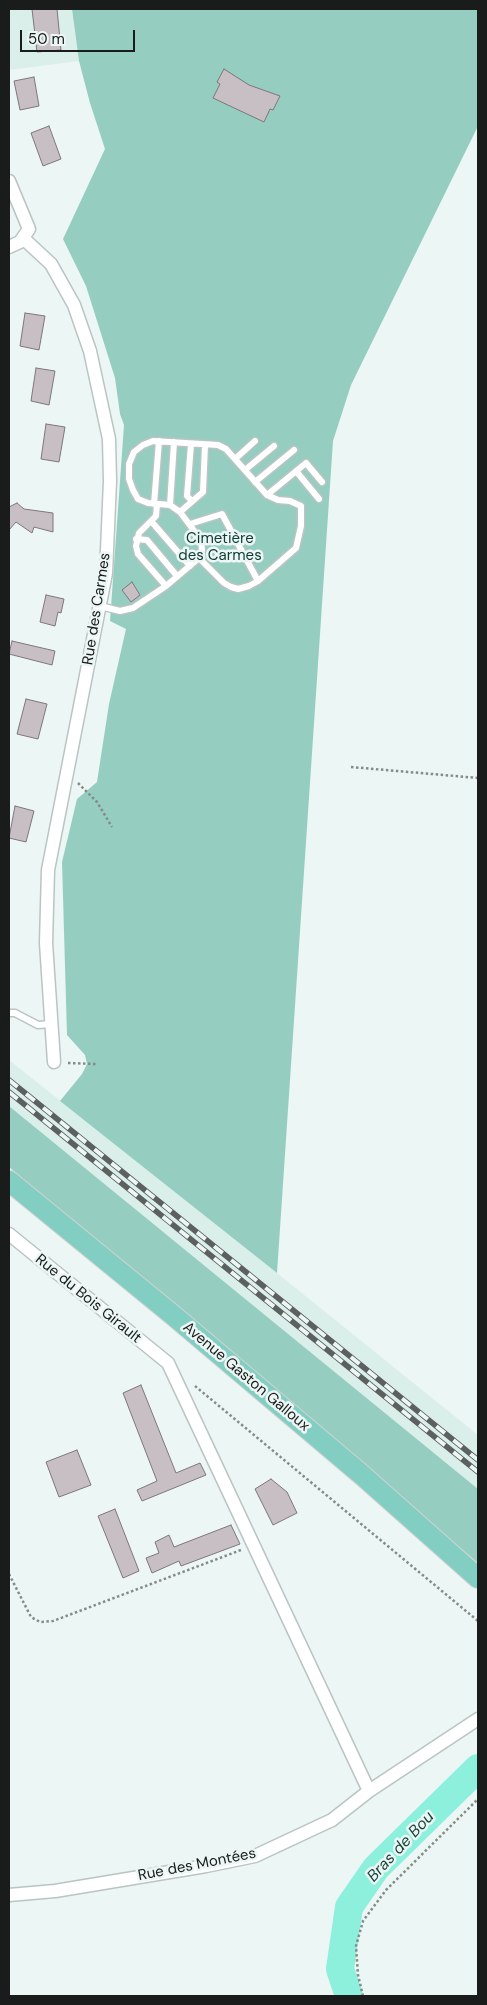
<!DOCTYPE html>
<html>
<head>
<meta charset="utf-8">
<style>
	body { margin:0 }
	#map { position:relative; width:487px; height:2005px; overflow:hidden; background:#ecf6f4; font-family:"DM Sans",sans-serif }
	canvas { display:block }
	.frame { position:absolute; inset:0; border:10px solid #191c1b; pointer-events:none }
	.scale { position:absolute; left:20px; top:30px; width:115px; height:22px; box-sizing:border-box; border:2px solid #191c1b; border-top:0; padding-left:6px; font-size:15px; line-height:18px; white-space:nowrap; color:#191c1b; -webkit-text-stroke:4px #ecf6f4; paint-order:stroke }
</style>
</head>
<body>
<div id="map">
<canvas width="487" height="2005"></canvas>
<div class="frame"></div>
<div class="scale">50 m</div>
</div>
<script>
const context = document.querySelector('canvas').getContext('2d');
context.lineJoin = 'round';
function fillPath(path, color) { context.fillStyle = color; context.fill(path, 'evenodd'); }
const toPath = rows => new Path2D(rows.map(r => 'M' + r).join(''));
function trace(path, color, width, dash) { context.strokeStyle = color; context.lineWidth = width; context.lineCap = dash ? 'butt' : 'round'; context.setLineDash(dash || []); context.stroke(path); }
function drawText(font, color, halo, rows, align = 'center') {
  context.font = font + ' "DM Sans",sans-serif'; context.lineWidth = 5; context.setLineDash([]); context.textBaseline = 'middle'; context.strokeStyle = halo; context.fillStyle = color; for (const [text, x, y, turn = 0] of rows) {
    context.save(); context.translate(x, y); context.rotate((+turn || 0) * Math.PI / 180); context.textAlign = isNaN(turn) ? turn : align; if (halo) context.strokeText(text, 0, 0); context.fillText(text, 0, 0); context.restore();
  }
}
fillPath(toPath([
	[9,9,72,9,79,61,9,70],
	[9,1060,277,1273,478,1435,478,1489,9,1106]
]), '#dbefea');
fillPath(toPath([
	[72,9,478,9,478,126,351,385,333,441,277,1273,60,1101,82,1074,87,1064,85,1055,67,1035,62,862,77,799,97,782,109,704,126,629,110,621,124,425,120,414,115,378,86,286,63,239,105,149,90,103,79,61],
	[9,1106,478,1489,478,1563,9,1167]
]), '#96cdc1');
trace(toPath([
	[349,1996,340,1969,349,1907,376,1868,478,1768]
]), '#8cf0dc', 28);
const building = toPath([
	[32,9,57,9,61,50,37,52,32,9],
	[224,69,249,85,280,96,273,110,270,109,264,122,213,98,220,84,217,82,224,69],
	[34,77,39,106,20,110,14,81,34,77],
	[49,126,61,159,43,166,31,133,49,126],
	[25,313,45,316,39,350,20,346,25,313],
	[36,368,55,371,49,405,31,401,36,368],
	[46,424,65,427,59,462,41,459,46,424],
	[17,503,24,509,53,513,53,532,34,527,32,533,16,522,9,530,9,507,17,503],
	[132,582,140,595,131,602,122,590,132,582],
	[46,595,64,599,61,613,58,612,55,626,40,622,46,595],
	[12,641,55,651,52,665,9,654,12,641],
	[26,699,47,704,38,739,17,734,26,699],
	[15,806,34,811,26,842,9,838,15,806],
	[141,1385,176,1473,200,1463,206,1475,142,1501,137,1490,157,1481,123,1393,141,1385],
	[77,1450,91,1485,59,1497,46,1462,77,1450],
	[271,1479,287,1492,297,1513,273,1525,255,1489,271,1479],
	[115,1509,139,1571,123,1578,98,1516,115,1509],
	[231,1525,240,1544,181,1566,179,1561,152,1573,146,1558,159,1553,155,1542,169,1535,174,1547,231,1525]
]);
fillPath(building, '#c7bfc4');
trace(building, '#7e767a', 1);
const lane = toPath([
	[191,444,187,496,192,501],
	[235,459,255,441],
	[245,470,274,446],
	[296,471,319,499],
	[255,482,294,450],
	[267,495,306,463,322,482],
	[154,504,159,441],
	[157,504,156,516,139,533,136,546,138,554,166,586],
	[170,505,174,442],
	[180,512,203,492,205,445],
	[151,521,190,566],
	[190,524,222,514,258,581],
	[136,539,147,540,177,576],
	[100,606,120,611,133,608,166,586,199,558,224,583,231,587,238,589,249,586,258,581,296,548,301,526,301,506,290,501,278,500,267,495,226,449,218,445,153,441,143,445,134,452,129,464,129,479,133,490,138,499,148,503,170,505,180,512,201,540,202,550,199,558],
	[9,1013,15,1013,38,1025,51,1024]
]);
const street = toPath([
	[9,181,29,229,20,242,9,247],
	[23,238,51,264,74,305,90,351,109,439,110,481,106,573,48,870,46,943,54,1062],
	[9,1234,168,1363,369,1791],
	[9,1895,55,1891,206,1866,255,1856,332,1820,369,1791,478,1719]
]);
const primary = toPath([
	[9,1181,174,1316,362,1475,478,1578]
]);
trace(lane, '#bac4c2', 9);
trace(street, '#bac4c2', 15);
trace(primary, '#d1d2d1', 22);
trace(toPath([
	[351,767,478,778],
	[78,783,97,802,112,827],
	[68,1063,96,1064],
	[195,1386,478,1621],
	[9,1574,31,1617,40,1622,53,1621,241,1550],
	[363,1996,358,1975,356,1946,363,1921,386,1890,478,1799]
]), '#848b89', 2.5, [2.5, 2.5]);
trace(lane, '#fff', 6);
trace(street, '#fff', 12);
trace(primary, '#83cec2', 20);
const rail = toPath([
	[9,1080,478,1460],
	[9,1092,478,1472]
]);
trace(rail, '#5c6160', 5.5);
trace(rail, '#ecf6f4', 4, [11]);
drawText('15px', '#0d3c34', '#ecf6f4', [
	["Cimetière",220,539],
	["des Carmes",220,556]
]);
drawText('15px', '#191c1b', '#ecf6f4', [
	["Rue des Carmes",97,609,-81],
	["Rue du Bois Girault",88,1299,39],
	["Avenue Gaston Galloux",246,1377,40],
	["Rue des Montées",197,1865,-11]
]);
drawText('italic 16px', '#17453c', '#ecf6f4', [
	["Bras de Bou",401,1847,-47]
]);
</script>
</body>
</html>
